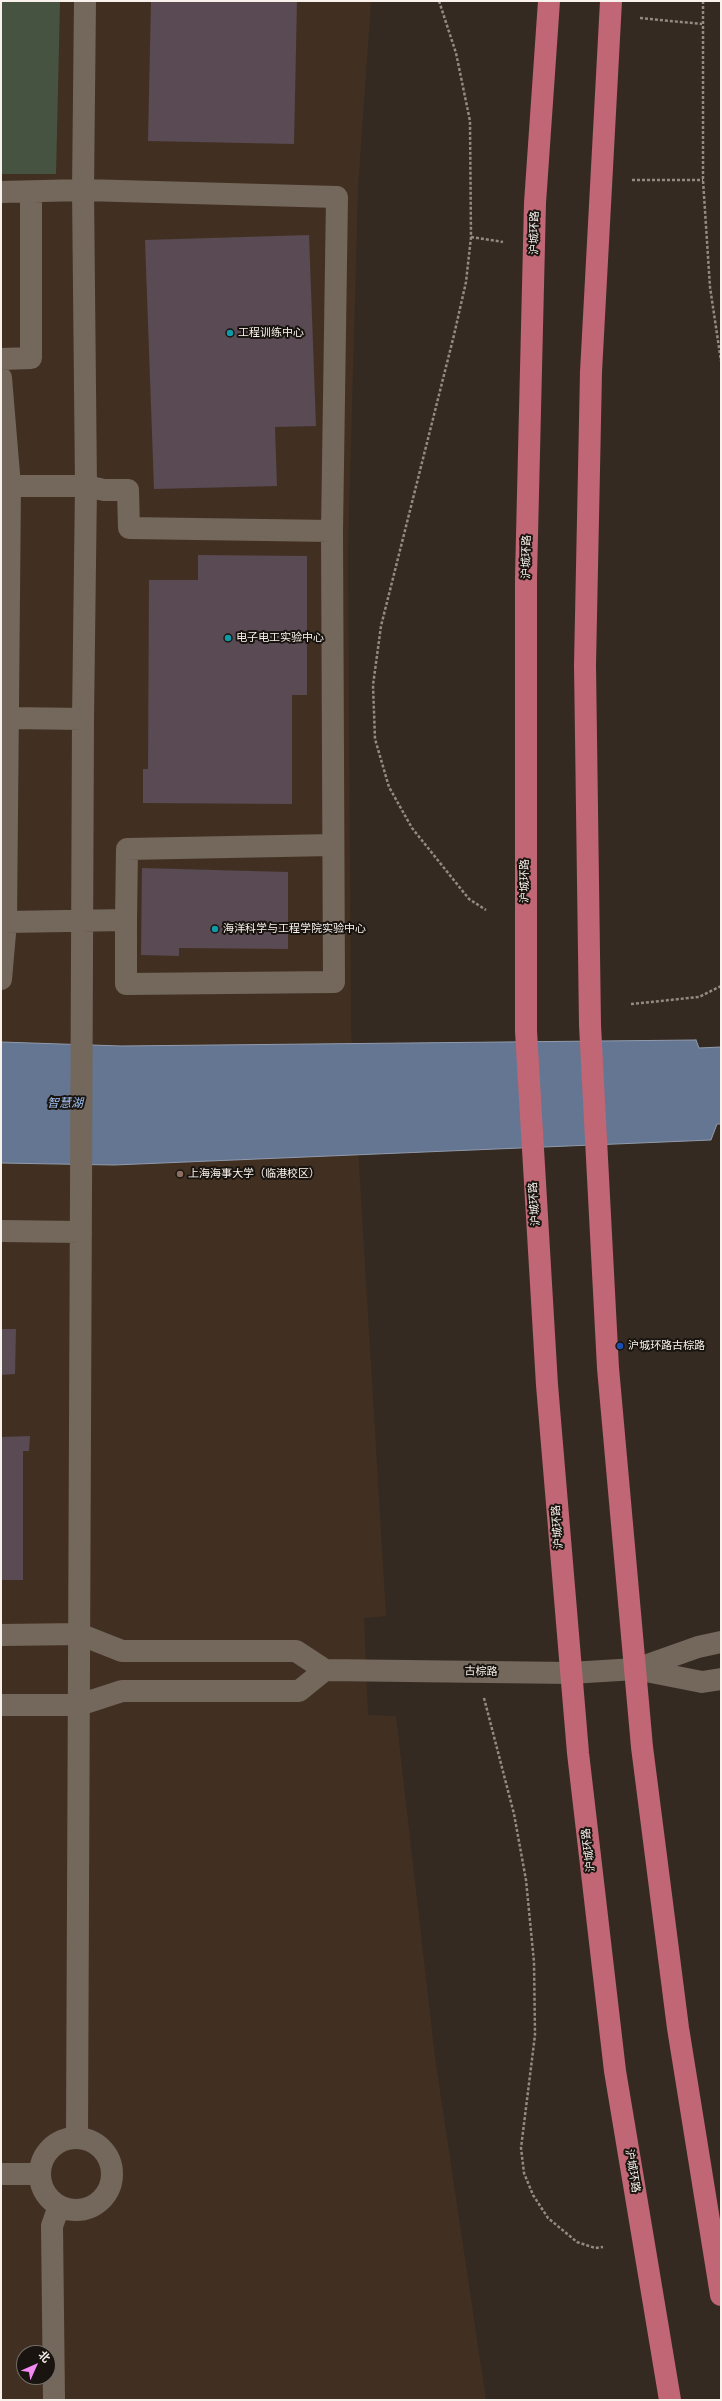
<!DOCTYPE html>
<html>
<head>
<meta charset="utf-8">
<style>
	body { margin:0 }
	#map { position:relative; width:722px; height:2401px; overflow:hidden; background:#352a21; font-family:"Source Serif 4","Noto Sans SC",serif }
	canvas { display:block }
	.frame { position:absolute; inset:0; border:2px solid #f9f2ec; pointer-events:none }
	.north { position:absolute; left:16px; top:2345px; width:40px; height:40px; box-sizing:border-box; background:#19140f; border:1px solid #736d67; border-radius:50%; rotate:45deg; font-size:11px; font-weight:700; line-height:16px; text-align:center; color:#f9f2ec }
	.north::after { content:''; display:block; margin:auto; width:14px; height:18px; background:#f38af2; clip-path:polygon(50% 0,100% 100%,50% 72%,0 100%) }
</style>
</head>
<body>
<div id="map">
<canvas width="722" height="2401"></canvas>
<div class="frame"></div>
<div class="north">北</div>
</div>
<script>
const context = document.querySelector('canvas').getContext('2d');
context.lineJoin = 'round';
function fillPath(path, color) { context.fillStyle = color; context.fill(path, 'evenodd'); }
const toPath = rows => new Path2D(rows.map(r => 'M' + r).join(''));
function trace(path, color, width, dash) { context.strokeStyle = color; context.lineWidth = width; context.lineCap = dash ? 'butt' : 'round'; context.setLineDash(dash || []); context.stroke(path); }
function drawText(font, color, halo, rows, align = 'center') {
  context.font = font + ' "Source Serif 4","Noto Sans SC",serif'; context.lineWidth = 4; context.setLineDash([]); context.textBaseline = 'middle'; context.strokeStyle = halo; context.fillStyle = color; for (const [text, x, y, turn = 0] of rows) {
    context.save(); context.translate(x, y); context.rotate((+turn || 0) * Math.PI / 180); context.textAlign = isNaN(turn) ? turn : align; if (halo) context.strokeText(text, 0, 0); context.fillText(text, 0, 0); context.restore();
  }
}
fillPath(toPath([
	[1,1,371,1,358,187,348,550,351,1032,386,1616,364,1618,368,1715,396,1716,435,2058,486,2400,1,2400],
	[24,2353,48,2353,48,2377,24,2377]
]), '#413022');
fillPath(toPath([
	[1,1,60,1,56,174,1,174]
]), '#475341');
const water = toPath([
	[696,1040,699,1048,721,1047,721,1124,717,1124,711,1140,114,1165,1,1163,1,1042,121,1046,696,1040]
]);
fillPath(water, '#647692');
trace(water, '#919bad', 1);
fillPath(toPath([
	[151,1,297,1,294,144,148,141],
	[309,235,316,426,275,427,277,486,154,489,145,240],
	[198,555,307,556,307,695,292,695,292,804,143,803,143,769,148,769,149,580,198,580],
	[142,868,288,872,288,949,179,948,179,956,141,955],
	[1,1329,16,1329,15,1374,1,1375],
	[30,1436,29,1451,23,1451,23,1580,1,1580,1,1437]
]), '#594a53');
trace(toPath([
	[439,1,456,53,470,121,471,237,466,282,454,335,381,626,373,685,375,739,389,787,412,828,469,899,486,910],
	[703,1,703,180,710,287,721,361],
	[640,18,702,24],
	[632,180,703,180],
	[471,237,503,242],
	[631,1004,699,997,721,986],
	[484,1698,514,1814,526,1880,534,1962,535,2035,521,2148,524,2173,533,2195,548,2218,577,2242,595,2248,603,2247]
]), '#938a83', 2.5, [3, 2]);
trace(toPath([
	[1,192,83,190,337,197,332,531,334,982,126,984,126,920,6,922,10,486,1,378],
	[1,359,31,358,31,192],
	[10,486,86,486,104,490,128,490,129,528,332,531],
	[10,718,83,719],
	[126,920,127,849,333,845],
	[1,979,6,922],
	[1,1231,81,1232],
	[1,1635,79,1634,122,1651,296,1651,325,1670],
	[636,1669,698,1647,721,1642],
	[325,1670,570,1673,636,1669,702,1682,721,1679],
	[1,1705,79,1705,122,1691,299,1691,325,1670],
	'40 2174a36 36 0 1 1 72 0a36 36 0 1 1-72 0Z',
	[77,2138,83,719,86,486,83,190,85,1],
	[1,2174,40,2174],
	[54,2400,52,2226,59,2206]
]), '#74675c', 22);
trace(toPath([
	[549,1,535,203,526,577,526,1031,547,1385,578,1753,615,2071,670,2400],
	[611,1,591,372,585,665,590,1025,608,1368,642,1747,678,2028,721,2295]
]), '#c06674', 22);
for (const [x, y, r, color] of [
	[230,333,4,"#0f9aa8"],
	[228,638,4,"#0f9aa8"],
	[215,929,4,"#0f9aa8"],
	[180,1174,4,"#8d6e63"],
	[620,1346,4,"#1a4fb4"]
]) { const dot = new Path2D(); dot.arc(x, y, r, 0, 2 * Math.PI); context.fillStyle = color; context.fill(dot); trace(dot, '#19140f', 1.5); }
drawText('11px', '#f9f2ec', '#19140f', [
	["沪城环路",535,233,-89],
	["沪城环路",527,557,-89],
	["沪城环路",525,881,-90],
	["沪城环路",535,1204,-94],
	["沪城环路",558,1527,-94],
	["古棕路",481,1672,1],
	["沪城环路",589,1850,-97],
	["沪城环路",632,2171,81]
]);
drawText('11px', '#f9f2ec', '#19140f', [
	["工程训练中心",238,333],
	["电子电工实验中心",236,638],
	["海洋科学与工程学院实验中心",223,929],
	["上海海事大学（临港校区）",188,1174],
	["沪城环路古棕路",628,1346]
], 'left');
drawText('italic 12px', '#a1c2f3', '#19140f', [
	["智慧湖",65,1104]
]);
</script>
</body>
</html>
